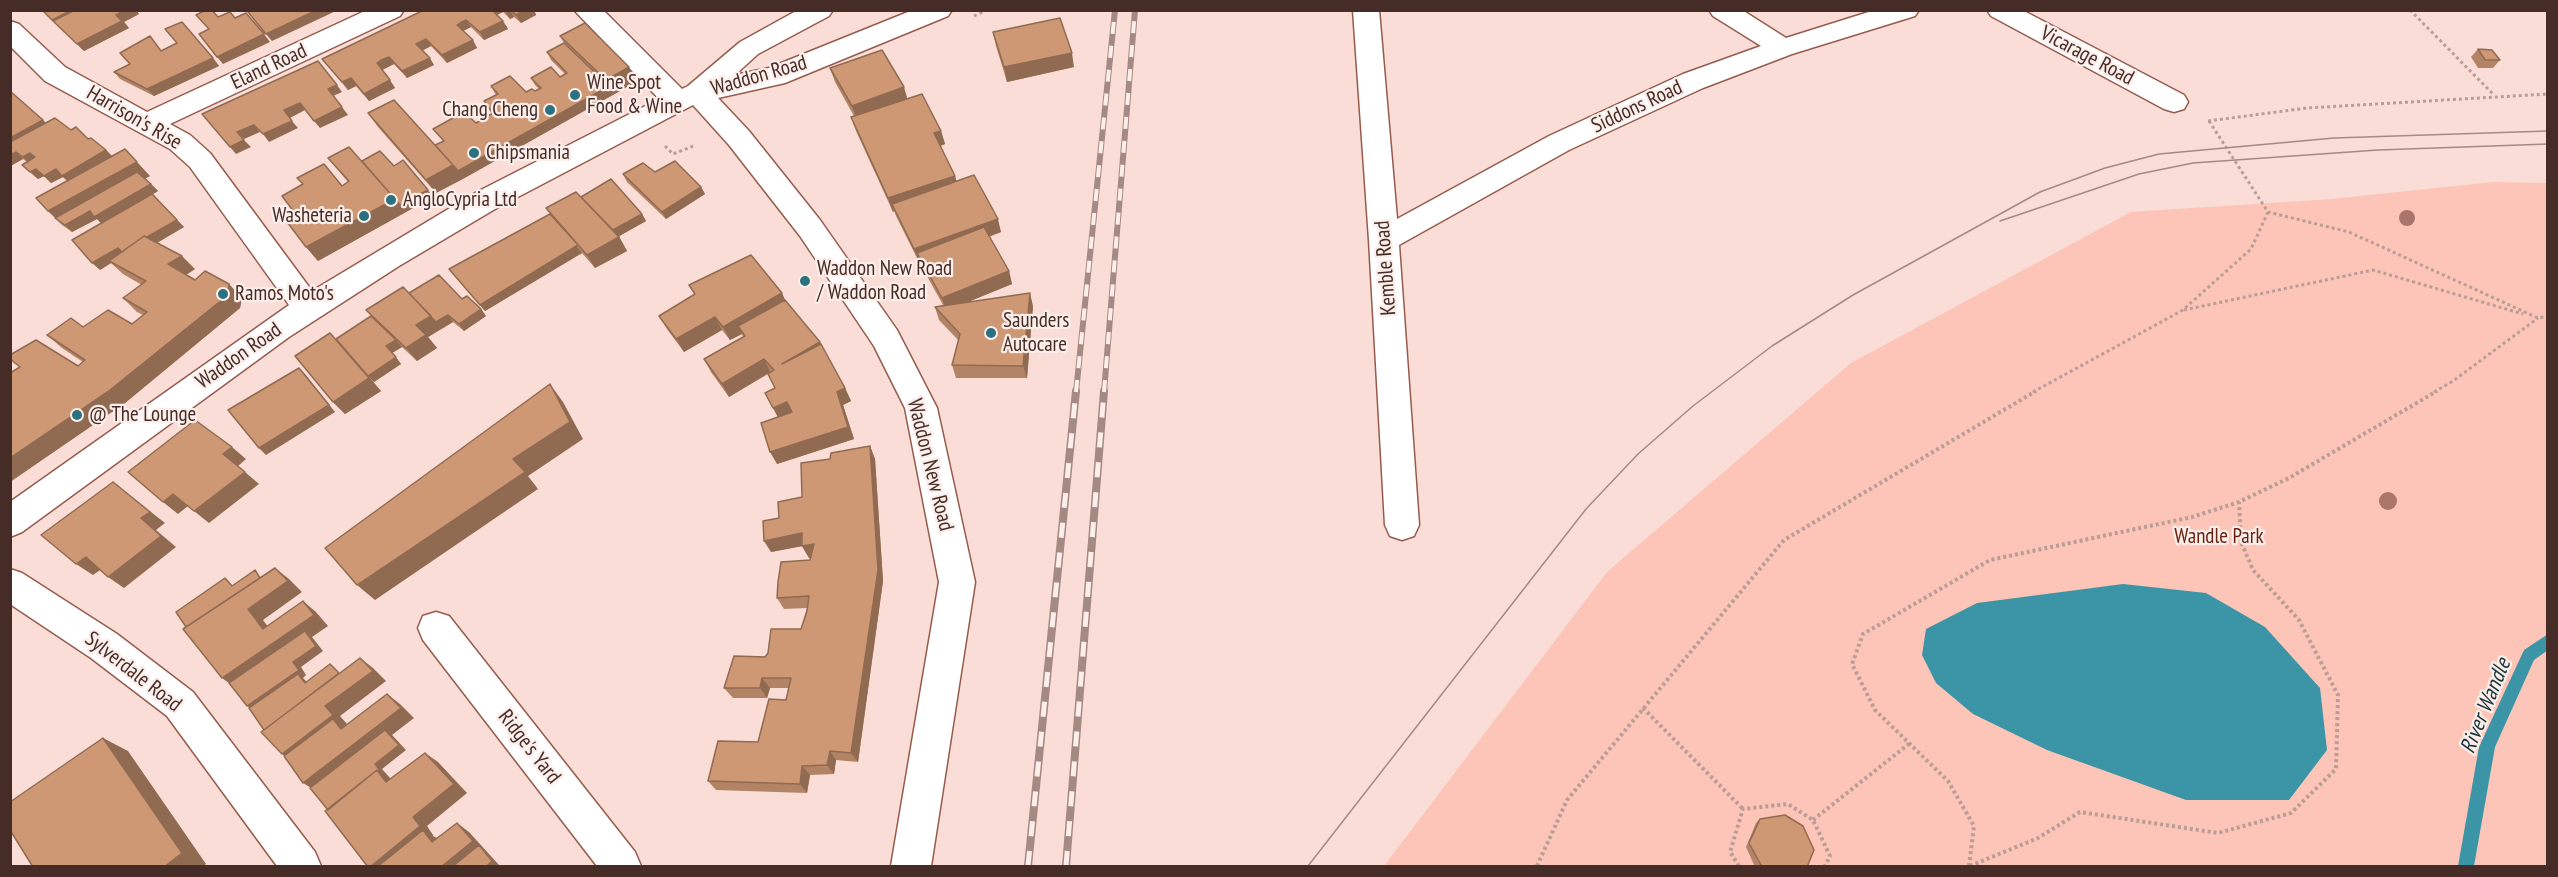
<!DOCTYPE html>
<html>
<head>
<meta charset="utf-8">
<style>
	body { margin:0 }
	#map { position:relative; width:2558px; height:877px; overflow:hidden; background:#f9ddd6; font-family:"PT Sans Narrow",sans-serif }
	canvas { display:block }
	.frame { position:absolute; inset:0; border:12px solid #462c26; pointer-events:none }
</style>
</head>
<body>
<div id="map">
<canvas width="2558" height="877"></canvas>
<div class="frame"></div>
</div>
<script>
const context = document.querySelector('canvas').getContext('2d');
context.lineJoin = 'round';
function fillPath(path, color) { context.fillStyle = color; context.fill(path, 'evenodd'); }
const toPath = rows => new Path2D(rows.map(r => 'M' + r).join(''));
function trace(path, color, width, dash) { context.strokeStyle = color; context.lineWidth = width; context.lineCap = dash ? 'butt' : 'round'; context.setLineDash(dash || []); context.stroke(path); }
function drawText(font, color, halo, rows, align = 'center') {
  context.font = font + ' "PT Sans Narrow",sans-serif'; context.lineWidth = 4.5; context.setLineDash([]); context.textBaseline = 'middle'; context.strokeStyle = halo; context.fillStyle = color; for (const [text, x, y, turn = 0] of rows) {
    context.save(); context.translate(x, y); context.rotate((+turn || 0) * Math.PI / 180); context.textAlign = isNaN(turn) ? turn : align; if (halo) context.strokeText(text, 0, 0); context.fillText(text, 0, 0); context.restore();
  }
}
fillPath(toPath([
	[2493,182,2547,183,2547,866,1384,866,1607,572,1851,363,2131,212,2332,199]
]), '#fdc5b7');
fillPath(toPath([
	[2123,584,2206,593,2265,627,2320,688,2327,750,2289,800,2186,800,2047,750,1973,714,1936,683,1922,655,1926,629,1977,603]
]), '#3c95a7');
fillPath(toPath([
	[2548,634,2548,650,2534,660,2495,747,2474,866,2458,866,2479,747,2524,650,2548,634]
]), '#3c95a7');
const minor = toPath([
	[367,10,404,10,400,16,170,124,190,135,210,153,312,291,475,193,659,99,574,10,603,10,682,89,688,86,740,42,798,10,833,10,829,16,758,54,735,75,769,68,913,10,952,10,948,16,785,83,718,98,749,131,820,220,897,330,937,408,975,582,931,866,891,866,939,582,905,408,874,346,800,236,729,145,693,105,495,209,399,266,289,337,22,532,10,537,10,502,289,305,190,167,170,149,45,81,10,46,10,21,19,24,65,67,147,112,367,10],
	[1353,10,1379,10,1397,219,1549,136,1683,74,1761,46,1713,16,1709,10,1742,10,1786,38,1875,10,1919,10,1915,16,1792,54,1703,88,1569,150,1399,245,1419,525,1414,536,1402,540,1390,536,1385,525,1369,240,1353,10],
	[1987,10,2022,10,2184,95,2188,102,2184,109,2174,112,2164,109,1991,16,1987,10],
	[10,569,22,573,117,634,193,692,315,852,321,866,277,866,167,716,91,658,10,604,10,569],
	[436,612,449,616,635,852,641,866,597,866,423,640,418,628,423,616,436,612]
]);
trace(minor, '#965b4d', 3);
trace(toPath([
	[2410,10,2494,95],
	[974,16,987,10],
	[2208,121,2307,108,2548,94],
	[2209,121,2268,212,2349,232,2538,318,2548,316],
	[665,146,673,154,696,145],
	[2184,310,2373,270,2523,314],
	[2033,392,2183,310,2251,249,2268,212],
	[2434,392,2453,381,2538,318]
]), '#b99e97', 3, [3, 3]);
trace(toPath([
	[1643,708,1743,809],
	[1813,820,1910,743],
	[1537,866,1567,800,1784,540,2036,391],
	[1739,866,1730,852,1743,809,1788,804,1813,820,1830,856,1825,866],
	[1969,866,1974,826,1948,781,1875,710,1852,664,1863,634,1990,560,2192,517,2239,502,2289,478,2437,391],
	[1970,866,2038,838,2080,812,2218,833,2291,813,2336,769,2338,695,2299,620,2253,570,2241,542,2239,502]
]), '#b99e97', 4, [3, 3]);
fillPath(minor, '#fff');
trace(toPath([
	[2000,221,2139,174,2193,163,2378,150,2548,144],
	[1308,866,1586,509,1638,454,1693,406,1772,346,1853,295,2040,192,2105,168,2159,154,2334,138,2548,131]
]), '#a58a84', 1.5);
const railFar1 = toPath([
	[1076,392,1115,10],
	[1104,392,1135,10]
]);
const rail = toPath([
	[1028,866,1076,391],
	[1066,866,1104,391]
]);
trace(railFar1, '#a58a84', 6);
trace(rail, '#a58a84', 8);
trace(railFar1, '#fceeea', 4, [12]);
trace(rail, '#fceeea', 5, [15]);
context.fillStyle = '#aa766b';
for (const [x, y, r] of [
	[2407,218,8],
	[2388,501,9]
]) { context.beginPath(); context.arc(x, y, r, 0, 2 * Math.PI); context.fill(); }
fillPath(toPath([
	[42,10,136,10,139,14,124,22,129,28,84,51],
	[424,10,534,10,536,15,521,23,514,17,510,19,503,12,497,15,503,21,508,29,484,40,471,27,463,31,477,48,447,63,431,46,422,51,434,65,407,78,394,64,382,70,395,88,369,101,356,86,348,90,322,59],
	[993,32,1074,67,1007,82,996,46],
	[560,36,629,67,636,82,436,193,378,127,368,113,435,145,443,141,433,129,476,123,492,114,484,101,496,95,491,86,526,92,535,91,539,89,535,85,531,78,560,77,565,74,551,60,547,52,564,43],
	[2478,49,2500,60,2493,68,2478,68,2471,57],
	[162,50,213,58,219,66,154,96,120,79,114,72],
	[830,68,908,99,941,131,945,144,940,146,955,176,956,181,1001,232,989,237,1009,271,1012,284,970,301,1033,306,1027,378,956,378,952,365,959,341,939,320,935,307,943,305,922,267,920,262,919,262,897,218,894,211,893,212,856,131,851,117,854,116,835,82],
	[10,91,46,123,71,130,106,150,112,156,150,176,145,178,158,191,153,194,184,227,157,243,195,269,186,275,195,280,242,298,240,308,125,403,10,482,10,373,78,366,83,362,62,348,47,335,83,327,132,324,143,315,137,312,123,298,142,285,123,274,111,263,100,270,101,223,97,219,72,232,62,225,48,211,67,181,63,177,51,183,44,176,38,179,22,165,27,162,23,159,10,165],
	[328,158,394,166,433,197,318,261,306,247,303,184,297,178,342,186,348,182],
	[655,172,701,187,705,194,666,219,627,182,623,174],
	[581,197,642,214,646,221,619,236,627,251,595,268,582,253,485,311,449,269,550,214,546,208],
	[689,285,786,302,820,342,845,388,851,401,843,405,854,439,777,464,778,417,765,393,775,388,768,374,729,397,711,372,704,359,743,337,742,334,730,340,722,330,684,352,667,329,659,316,695,294],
	[409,293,462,299,481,309,486,316,464,331,453,322,428,337,437,348,417,361,402,347,392,353,401,364,374,382,352,357,381,391,345,414,333,402,336,339,371,316,366,310],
	[870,446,875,459,883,581,858,762,836,760,834,774,810,775,807,793,716,790,708,781,758,742,786,700,789,688,770,688,767,698,733,698,724,688,801,629,807,608,784,609,777,598,810,560,811,557,809,558,802,546,771,552,779,518,802,497,830,459],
	[1760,819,1807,867,1755,867,1746,847,1756,823]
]), '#b28365');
fillPath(toPath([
	[72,10,93,10,53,21,59,28,52,20],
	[125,10,136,10,139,14,124,22,129,28,84,51,77,44,116,15],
	[317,10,338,10,272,41,266,34],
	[491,10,502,10,503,12,495,16],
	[507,10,510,10,514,17,510,19,506,12],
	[525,10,534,10,536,15,521,23,516,15],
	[466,20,471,27,461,32,457,25],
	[503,21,508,29,484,40,480,32],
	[264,34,270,42,223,64,217,57],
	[426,39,431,46,421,51,416,44],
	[473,40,477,48,447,63,442,55],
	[1072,53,1074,67,1007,82,1004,67],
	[389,57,394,64,382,70,377,63],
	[213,58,219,66,154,96,147,89],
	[430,58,434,65,407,78,402,71],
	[629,67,636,82,463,179,436,193,426,180,453,165,609,86,606,80],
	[351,78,356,86,348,90,342,82],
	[390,80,395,88,369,101,364,94],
	[337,85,342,92,333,96,328,89],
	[904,87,908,101,857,120,852,106],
	[300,103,305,110,290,118,284,110],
	[342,107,348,115,320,128,314,121],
	[43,120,50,128,10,150,10,138],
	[292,121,298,128,269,142,263,134],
	[254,125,260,132,244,139,237,132],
	[941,131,945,144,938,147,934,133],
	[244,140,251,147,236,154,230,147],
	[106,150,113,157,70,183,62,176],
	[16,152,23,159,11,166,10,155],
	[30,153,38,160,30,164,23,157],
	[137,162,150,176,63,224,48,211],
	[36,169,44,176,38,179,30,172],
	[56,169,63,177,51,183,44,176],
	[955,176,959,190,892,204,894,211,893,212,888,198],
	[151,184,158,191,102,224,97,219,72,232,65,225,90,211],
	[701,187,705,194,666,219,662,212],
	[428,190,433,197,318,261,306,247,395,199],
	[642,214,646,221,616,238,612,231],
	[998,219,1001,232,922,261,917,253,920,262,919,262,914,249],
	[177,220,184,227,129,259,109,261,111,263,100,270,92,263,118,248],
	[619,237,627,251,595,268,587,255],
	[576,246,582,253,485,311,480,305],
	[182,256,195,269,181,278,168,264],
	[1009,271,1012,284,946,311,942,298],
	[229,284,242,298,240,308,125,403,10,482,10,458],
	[782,293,788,306,738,326,742,334,730,340,723,327],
	[1030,293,1033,306,1027,378,1023,366],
	[481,309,486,316,464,331,459,324],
	[448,315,453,322,428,337,437,348,417,361,406,348,416,325,431,316],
	[715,317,722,330,684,352,676,339],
	[396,340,402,347,392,353,386,346],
	[820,342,826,355,782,364],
	[342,346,381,391,345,414,333,402],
	[396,357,401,364,374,382,368,376],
	[764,359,770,372,729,397,722,384],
	[299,368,305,374,335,412,266,455,259,448],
	[550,384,563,402,583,439,528,476,538,489,375,600,357,585,513,459],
	[845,388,851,401,843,405,854,439,777,464,770,452,837,392],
	[787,402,793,415,780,421,773,408],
	[870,446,875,459,883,581,858,762,851,753],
	[232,447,246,459,237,467,223,454],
	[245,472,259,484,209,523,194,511],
	[113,482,165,523,156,530,176,547,124,588,108,577,141,518],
	[173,494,188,506,178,514,163,502],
	[802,533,808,545,771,552,764,541],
	[814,544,820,556,809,558,802,546],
	[86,557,103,568,93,575,76,564],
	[275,568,289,579,302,592,263,620,277,639,263,629,248,609],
	[303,601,316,612,328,626,312,637,323,651,301,667,306,675,303,678,313,688,255,712,247,706,293,662,237,689,222,678],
	[360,658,373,668,386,681,340,716,347,724,297,763,282,754,325,706],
	[762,678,770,688,767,698,760,688],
	[387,694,400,704,414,718,392,735,406,750,382,769,391,779,386,782,377,770,375,764,318,792,303,783],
	[103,738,128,751,206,864,203,867,164,867],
	[830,751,836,760,834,774,827,765],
	[425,753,438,762,467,793,427,826,433,835,433,836,437,838,446,851,394,867,370,867,413,817],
	[802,766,810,775,807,793,800,784],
	[457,823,469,832,499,865,498,867,441,867]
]), '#916a52');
const building = toPath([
	[42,10,72,10,52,20,42,10],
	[75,10,125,10,116,15,122,21,77,44,53,21,75,10],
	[206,10,212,10,218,17,230,12,235,18,246,13,264,34,217,57,199,34,209,29,196,15,206,10],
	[251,10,317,10,266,34,248,12,251,10],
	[424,10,492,10,503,21,480,32,466,20,460,23,457,25,473,40,442,55,426,39,416,44,430,58,402,71,389,57,381,60,377,63,390,80,364,94,351,78,342,82,322,59,424,10],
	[511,10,525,10,516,15,511,10],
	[1060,18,1072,53,1004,67,993,32,1060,18],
	[182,22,213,58,147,89,114,72,130,64,120,53,150,36,161,51,177,43,165,29,182,22],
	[585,23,629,67,606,80,560,36,585,23],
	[564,43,609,86,458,171,453,165,435,145,444,141,433,129,464,112,476,123,493,113,484,101,498,94,491,86,510,76,526,92,532,89,535,91,541,88,531,78,551,67,560,77,567,73,547,52,564,43],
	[2478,49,2492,50,2500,60,2485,60,2478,49],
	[882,50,904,87,852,106,830,68,882,50],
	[318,61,337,85,328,89,342,107,314,121,300,103,284,110,292,121,263,134,254,125,237,132,244,140,230,147,202,114,318,61],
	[10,91,43,120,10,138,10,91],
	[922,94,941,131,934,133,955,176,888,198,851,117,922,94],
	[394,100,453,165,426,180,368,113,394,100],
	[55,118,71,130,76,127,88,139,91,138,106,150,62,176,56,169,44,176,36,169,30,172,22,165,35,157,30,153,23,157,16,152,10,155,10,142,55,118],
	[349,147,395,199,306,247,287,222,297,216,282,196,303,184,297,178,324,164,342,186,349,181,328,158,349,147],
	[125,149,137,162,48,211,36,198,125,149],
	[380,151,394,166,403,160,428,190,400,205,362,161,380,151],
	[675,161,701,187,662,212,623,174,643,163,655,172,675,161],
	[137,172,151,184,94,217,90,211,65,225,55,218,137,172],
	[974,175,998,219,914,249,892,204,974,175],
	[611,179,642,214,613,230,581,197,611,179],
	[576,192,619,237,587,255,546,208,576,192],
	[152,194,177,220,147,237,144,236,122,252,118,248,92,263,72,240,152,194],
	[550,214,578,245,480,305,449,269,550,214],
	[984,227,1009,271,942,298,917,253,984,227],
	[144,236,182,256,168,264,195,280,205,271,229,284,228,295,110,390,10,458,10,373,20,367,10,359,10,355,36,340,78,366,85,360,47,335,71,318,83,327,108,310,132,324,147,312,123,298,146,281,109,261,144,236],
	[751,255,782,293,723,327,715,317,676,339,659,316,695,294,689,285,751,255],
	[439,275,462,299,467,296,481,309,459,324,448,315,436,322,409,293,439,275],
	[403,287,431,316,416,325,426,335,406,348,366,310,403,287],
	[1030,293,1023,366,952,365,960,334,935,307,1030,293],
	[785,300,820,342,782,364,821,344,845,388,837,392,848,427,770,452,761,423,792,412,787,402,773,408,765,393,775,388,768,374,774,370,764,359,722,384,704,359,745,336,738,326,785,300],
	[371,316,396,340,386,346,396,357,368,376,336,339,371,316],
	[330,333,369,378,333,402,295,356,330,333],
	[299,368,329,405,259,448,228,410,299,368],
	[550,384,570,422,513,459,525,472,357,585,325,548,550,384],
	[195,420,232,447,223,454,245,472,194,511,173,494,163,502,128,472,195,420],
	[870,446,878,570,851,753,830,751,827,765,802,766,800,784,708,781,718,741,758,742,769,699,786,700,791,678,762,678,760,688,724,688,734,656,765,657,768,653,771,629,801,629,807,611,809,596,777,598,778,582,781,562,810,560,814,544,802,546,802,533,764,541,763,521,779,518,778,502,802,497,801,463,830,459,831,453,870,446],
	[113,482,150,512,141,518,161,536,108,577,86,557,76,564,41,535,113,482],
	[275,568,288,581,248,609,263,629,303,601,314,615,222,678,183,629,275,568],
	[255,570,260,578,186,627,176,612,225,578,232,586,255,570],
	[305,631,316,646,293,662,299,670,247,706,229,683,305,631],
	[360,658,373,671,325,706,333,715,282,754,261,732,360,658],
	[330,664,339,673,264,730,249,708,298,674,305,683,330,664],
	[387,694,401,708,303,783,284,756,333,719,341,729,387,694],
	[385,730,399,745,375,764,382,773,377,770,328,810,310,788,385,730],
	[103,738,182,853,164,867,33,867,10,830,10,802,103,738],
	[425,753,454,784,413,817,420,826,370,867,368,867,325,811,377,770,386,782,425,753],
	[1785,815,1803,826,1814,850,1807,867,1763,867,1761,865,1749,843,1760,819,1785,815],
	[457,823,473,841,441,867,377,867,423,830,432,842,457,823],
	[479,845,492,861,486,867,452,867,479,845]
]);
fillPath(building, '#cf9875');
trace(building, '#916a52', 1.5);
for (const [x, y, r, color] of [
	[575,95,6,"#2b717f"],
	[550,110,6,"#2b717f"],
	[474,153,6,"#2b717f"],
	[391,200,6,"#2b717f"],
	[364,216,6,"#2b717f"],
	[805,281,6,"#2b717f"],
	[223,294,6,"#2b717f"],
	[991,333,6,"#2b717f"],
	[77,415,6,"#2b717f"]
]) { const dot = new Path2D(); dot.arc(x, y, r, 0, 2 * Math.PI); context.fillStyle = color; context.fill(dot); trace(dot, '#fceeea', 2); }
drawText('21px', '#462c26', '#fceeea', [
	["Vicarage Road",2087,56,28],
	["Eland Road",269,67,-25],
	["Waddon Road",759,76,-16],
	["Siddons Road",1637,107,-25],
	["Harrison's Rise",134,118,30],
	["Kemble Road",1386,268,-94],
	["Waddon Road",239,356,-35],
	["Waddon New Road",930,465,76],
	["Sylverdale Road",133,672,38],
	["Ridge's Yard",529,747,52]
]);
drawText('21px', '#462c26', '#fceeea', [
	["Wine Spot",587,83],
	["Food & Wine",587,107],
	["Chang Cheng",538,110,"right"],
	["Chipsmania",486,153],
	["AngloCypria Ltd",403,200],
	["Washeteria",352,216,"right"],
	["Waddon New Road",817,269],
	["/ Waddon Road",817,293],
	["Ramos Moto's",235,294],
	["Saunders",1003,321],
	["Autocare",1003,345],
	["@ The Lounge",89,415]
], 'left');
drawText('21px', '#6a2213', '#fceeea', [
	["Wandle Park",2219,537]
]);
drawText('italic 22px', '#18343a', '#fceeea', [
	["River Wandle",2486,706,-68]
]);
</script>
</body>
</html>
